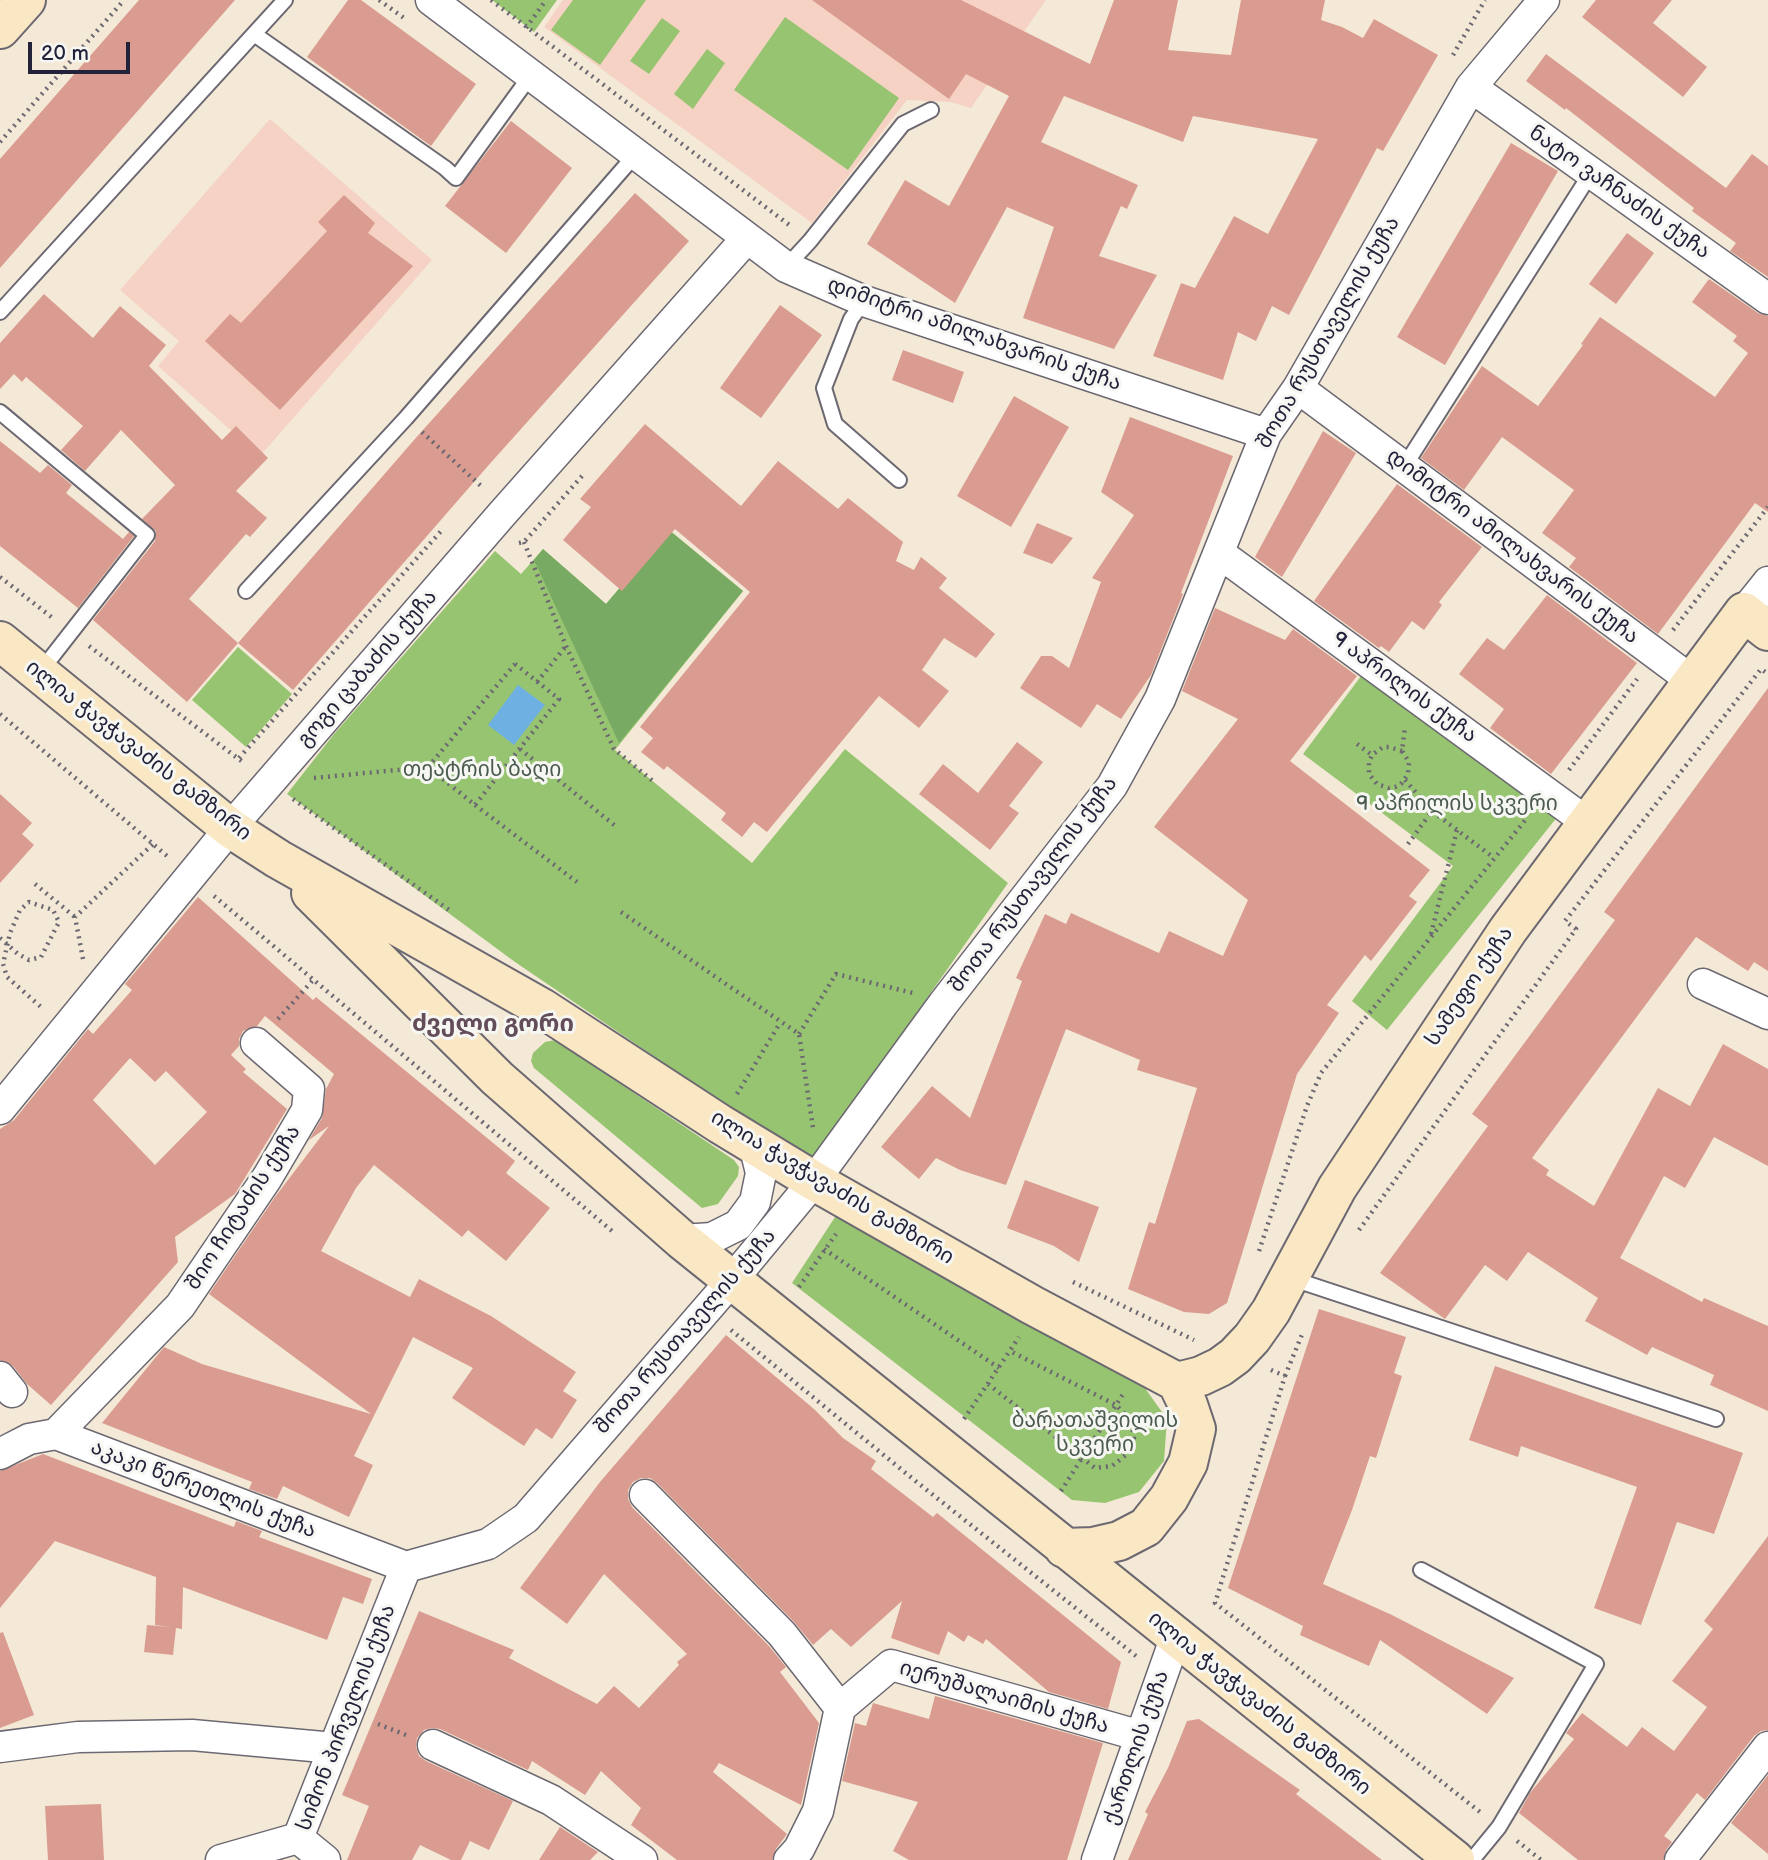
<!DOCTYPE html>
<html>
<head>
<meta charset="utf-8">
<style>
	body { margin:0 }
	#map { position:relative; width:1768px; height:1860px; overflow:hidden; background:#f4e9d7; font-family:"Balsamiq Sans",sans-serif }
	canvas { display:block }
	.scale { position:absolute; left:28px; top:42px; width:102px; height:32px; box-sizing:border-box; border:4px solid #22223b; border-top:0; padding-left:9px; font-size:21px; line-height:24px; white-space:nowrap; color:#22223b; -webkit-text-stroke:5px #f6f6f2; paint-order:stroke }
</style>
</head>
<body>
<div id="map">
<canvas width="1768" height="1860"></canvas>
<div class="scale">20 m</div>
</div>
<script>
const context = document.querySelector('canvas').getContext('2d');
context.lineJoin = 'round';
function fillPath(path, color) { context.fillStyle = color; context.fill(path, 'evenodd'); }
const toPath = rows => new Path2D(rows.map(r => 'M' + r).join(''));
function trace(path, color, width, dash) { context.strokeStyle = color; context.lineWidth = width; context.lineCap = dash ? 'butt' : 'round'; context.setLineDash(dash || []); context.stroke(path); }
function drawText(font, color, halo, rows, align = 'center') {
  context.font = font + ' "Balsamiq Sans","Noto Sans Georgian",sans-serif'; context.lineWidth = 6; context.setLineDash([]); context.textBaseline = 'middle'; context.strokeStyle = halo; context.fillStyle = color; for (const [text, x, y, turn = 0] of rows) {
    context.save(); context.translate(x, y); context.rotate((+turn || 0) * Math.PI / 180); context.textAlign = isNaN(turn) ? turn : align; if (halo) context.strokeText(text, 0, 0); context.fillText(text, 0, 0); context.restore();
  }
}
fillPath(toPath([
	[563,0,1046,0,971,108,950,102,907,100,812,223,544,27],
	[270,119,432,260,260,456,158,366,179,341,120,290]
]), '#f5d2c3');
fillPath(toPath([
	[492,0,557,0,534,32],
	[573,0,646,0,600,65,551,30],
	[785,17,899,98,848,170,734,90],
	[662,18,680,31,649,74,630,61],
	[707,49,725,63,693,109,674,94],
	[669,530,743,591,615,750,752,863,845,749,1008,883,811,1163,515,962,287,794,334,734,495,551,521,574,543,549,606,604],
	[238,647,292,694,246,747,192,700],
	[1364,672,1558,816,1387,1030,1352,1001,1453,866,1303,754],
	[555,1040,734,1160,739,1167,738,1176,718,1204,702,1208,534,1068,531,1061,533,1053,545,1042],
	[839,1211,1142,1384,1167,1419,1164,1461,1139,1492,1105,1503,1072,1500,792,1283]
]), '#97c471');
fillPath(toPath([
	[669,530,743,591,619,743,534,560,543,549,606,604]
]), '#79aa63');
fillPath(toPath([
	[518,685,545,705,514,745,488,725]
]), '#6eb0e2');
fillPath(toPath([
	[139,0,235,0,0,268,0,159],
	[348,0,361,0,476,84,431,146,307,57],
	[812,0,961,0,1090,64,1114,0,1178,0,1168,50,1231,55,1241,0,1325,0,1321,20,1342,27,1363,38,1374,19,1438,55,1383,151,1377,148,1289,315,1272,306,1256,341,1238,332,1223,380,1153,356,1181,283,1195,288,1234,216,1268,234,1318,139,1193,116,1183,142,1064,96,1041,142,1138,185,1127,209,1121,206,1099,256,1157,275,1114,349,1023,318,1054,227,1007,207,955,303,867,244,905,180,949,206,1009,96,966,74,949,99],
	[1596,0,1672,0,1653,23,1707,67,1683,97,1582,17],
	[1546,54,1726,188,1752,154,1768,166,1768,277,1730,251,1736,243,1692,211,1694,208,1566,108,1565,110,1526,81],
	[511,121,572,168,506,253,445,206],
	[1511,143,1558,171,1445,365,1397,337],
	[635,193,689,241,487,467,293,690,238,643,414,440],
	[344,195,375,223,368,233,413,266,280,410,205,341,230,314,241,323,327,231,318,222],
	[1627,233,1654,253,1616,304,1589,284],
	[1709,279,1758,313,1768,316,1768,512,1755,503,1658,634,1569,567,1576,558,1542,533,1574,490,1502,437,1464,490,1421,458,1482,366,1538,406,1583,345,1581,344,1600,317,1715,397,1748,353,1733,341,1737,336,1692,302],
	[44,294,93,338,120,306,166,345,149,366,222,440,236,426,268,458,236,491,267,518,250,537,246,534,189,599,238,643,187,702,93,620,155,541,156,531,142,519,175,485,121,430,85,471,61,450,83,426,26,377,22,382,14,374,0,389,0,343],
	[780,305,822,335,761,418,720,388],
	[903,350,964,372,953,403,892,380],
	[1014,396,1069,427,1011,527,957,496],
	[1130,417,1233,456,1181,593,1183,594,1151,675,1121,719,1097,704,1081,728,1020,688,1041,656,1052,656,1069,668,1101,582,1092,578,1134,515,1101,492],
	[645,424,741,506,778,461,838,509,848,498,903,542,896,561,914,570,921,557,947,578,939,588,995,634,976,658,944,638,922,670,949,691,919,728,879,696,767,832,754,822,742,837,721,820,726,813,667,766,664,770,641,752,653,738,640,727,750,592,675,529,622,591,563,540,591,507,580,499],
	[1323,431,1356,453,1282,577,1255,557],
	[0,441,40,473,48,465,72,485,66,493,123,539,129,532,134,536,78,608,0,546],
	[1397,484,1482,547,1439,602,1442,605,1424,630,1412,621,1389,652,1381,646,1379,648,1314,601],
	[1037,523,1073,538,1052,564,1023,553],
	[1547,595,1637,663,1551,774,1490,728,1504,709,1459,674,1487,638,1504,650],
	[1215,608,1285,640,1293,629,1357,676,1290,761,1430,870,1409,896,1417,902,1371,961,1365,955,1327,1005,1339,1013,1297,1074,1227,1303,1209,1314,1184,1312,1128,1289,1149,1222,1155,1224,1197,1088,1137,1070,1140,1060,1066,1029,1006,1185,960,1170,936,1158,919,1179,881,1147,932,1086,970,1118,1022,981,1016,978,1045,914,1066,924,1071,913,1159,953,1169,931,1223,956,1248,900,1154,827,1238,719,1182,691],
	[1768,688,1768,971,1754,962,1748,971,1696,937,1532,1158,1549,1170,1546,1175,1594,1206,1658,1088,1690,1106,1723,1044,1768,1069,1768,1166,1714,1137,1685,1188,1664,1176,1620,1258,1702,1302,1704,1298,1768,1326,1768,1411,1710,1385,1714,1375,1652,1347,1647,1355,1585,1321,1598,1298,1528,1252,1507,1281,1485,1265,1445,1319,1380,1273,1488,1126,1472,1114,1615,920,1604,912],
	[1017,742,1043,762,1009,806,1019,813,990,850,919,794,943,764,978,793],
	[0,794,32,823,22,834,34,845,0,883],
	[198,897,313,1000,316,997,515,1161,506,1173,550,1208,506,1261,468,1230,462,1237,374,1165,356,1188,321,1251,410,1297,419,1279,491,1316,576,1372,563,1391,577,1400,552,1439,536,1428,524,1446,452,1398,473,1368,413,1337,354,1456,373,1465,349,1517,283,1486,277,1499,249,1489,252,1482,102,1423,164,1347,202,1364,371,1414,209,1294,275,1197,329,1126,309,1140,322,1118,326,1089,334,1074,265,1016,257,1026,243,1031,239,1039,239,1046,231,1055,246,1069,243,1072,287,1109,235,1194,175,1237,178,1262,51,1405,27,1384,13,1366,0,1360,0,1129,14,1120,88,1029,93,1034,132,990,125,984],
	[130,1058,155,1082,166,1071,207,1112,155,1165,93,1100],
	[1025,1180,1099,1207,1079,1262,1054,1246,1007,1228],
	[1319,1309,1406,1337,1394,1373,1402,1376,1376,1458,1370,1456,1352,1510,1323,1584,1392,1615,1514,1678,1487,1714,1380,1640,1369,1666,1300,1635,1303,1626,1228,1588],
	[726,1335,814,1409,843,1438,876,1461,871,1469,933,1517,937,1513,1121,1662,1108,1709,1049,1692,986,1639,983,1644,968,1635,964,1642,948,1631,939,1655,891,1638,902,1601,851,1647,831,1629,813,1645,794,1622,657,1483,650,1478,641,1478,633,1482,628,1490,628,1499,632,1507,769,1646,786,1667,780,1672,819,1723,801,1805,719,1763,713,1772,787,1834,776,1849,772,1860,677,1860,631,1825,641,1808,601,1771,585,1795,532,1761,528,1770,440,1729,432,1728,424,1730,417,1738,416,1747,419,1756,426,1761,513,1801,489,1850,470,1841,461,1860,451,1860,420,1845,412,1860,347,1860,369,1806,342,1795,419,1611,514,1650,509,1658,597,1704,614,1686,639,1708,679,1665,677,1662,687,1654,604,1574,567,1624,520,1588,600,1482],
	[1495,1366,1743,1453,1714,1534,1677,1522,1641,1625,1594,1608,1637,1487,1521,1446,1518,1457,1469,1440],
	[43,1454,234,1527,236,1521,262,1531,259,1537,372,1579,363,1604,343,1597,327,1640,183,1587,182,1629,176,1628,173,1655,144,1652,147,1625,170,1627,155,1625,156,1577,55,1541,0,1608,0,1471],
	[1768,1536,1768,1730,1761,1731,1754,1736,1705,1800,1697,1793,1664,1836,1672,1842,1666,1850,1663,1860,1578,1860,1519,1813,1530,1793,1574,1739,1566,1733,1582,1713,1627,1747,1642,1727,1674,1751,1707,1707,1672,1681,1713,1629,1704,1621],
	[3,1632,34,1715,0,1728,0,1633],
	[935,1696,1103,1743,1067,1860,909,1860,893,1851,918,1802,842,1781,853,1732,855,1723,866,1726,873,1703,929,1719],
	[1199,1719,1300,1790,1296,1794,1382,1860,1128,1860,1148,1814,1145,1812,1168,1768,1187,1721],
	[1768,1775,1768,1854,1731,1823],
	[101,1804,104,1860,48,1860,45,1806],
	[560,1827,598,1852,590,1860,539,1860]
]), '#da9c90');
const lane = toPath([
	[254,34,445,168,456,178,531,75],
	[786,267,810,241,903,124,931,110],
	[864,301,851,319,824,388,835,424,899,480],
	[0,312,285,0],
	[0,412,147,535,40,672],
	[1404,467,1591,173],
	[246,591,406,418,636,154],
	[1290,1278,1716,1419],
	[1421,1570,1596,1664,1499,1827,1472,1860]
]);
const street = toPath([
	[431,0,786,267,864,301,1266,434],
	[1471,87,1768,299],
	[1298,388,1691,680],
	[1219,553,1588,823],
	[1744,612,1768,582],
	[1703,984,1768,1014],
	[0,1109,230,828,502,514,747,238],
	[682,1240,712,1238,738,1225,755,1202,761,1173,754,1144],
	[0,1377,12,1392],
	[56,1434,180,1306,267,1178,307,1110,309,1089,256,1043],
	[0,1454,29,1439,56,1434,406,1567],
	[645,1495,782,1634,840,1708,891,1665,1141,1736],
	[406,1567,488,1544,526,1518,732,1280,814,1181,943,1004,1112,786,1160,699,1266,434,1298,388,1471,87,1544,0],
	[433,1745,551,1800,642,1860],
	[0,1747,78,1737,192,1735,334,1748],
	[298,1838,406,1567],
	[298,1838,325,1860],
	[221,1860,298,1838],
	[789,1860,799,1849,818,1811,840,1708],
	[1097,1860,1176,1636],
	[1680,1860,1768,1747]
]);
const secondary = toPath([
	[0,29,26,0],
	[0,641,230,828,278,859,542,1008,720,1124,814,1181,1032,1305,1177,1382,1188,1405,1196,1429,1188,1463,1169,1498,1146,1527,1119,1541,1093,1547,1064,1548],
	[311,893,497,1078,682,1240,1455,1860],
	[1177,1382,1201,1376,1220,1367,1235,1356,1252,1338,1271,1311,1337,1188,1508,930,1744,612,1768,631]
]);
trace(lane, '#6c6872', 18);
trace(street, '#6c6872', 33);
trace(secondary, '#6c6872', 42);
trace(toPath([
	[379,0,404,18],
	[491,0,792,227],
	[526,28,546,0],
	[1453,55,1485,0],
	[0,142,124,0],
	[422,432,481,486],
	[524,542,566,646,614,749,654,782],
	[519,543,524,542,582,476],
	[0,577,54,619],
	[1673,630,1768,507],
	[89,646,244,763],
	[515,664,559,699,475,805,428,767,515,664],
	[537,682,566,646],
	[0,714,167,856],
	[1357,744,1372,755],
	[520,749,618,828],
	[1402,751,1389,747,1383,747,1372,755,1369,762,1369,774,1377,784,1389,788,1395,787,1401,784,1408,774,1409,762,1402,751,1405,727],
	[239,758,442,530],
	[1569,770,1637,679],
	[314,778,428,767],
	[1405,780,1432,811,1494,858],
	[293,799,449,910],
	[475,805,577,882],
	[1408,844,1432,811],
	[35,884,75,917],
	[214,896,612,1231],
	[621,912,799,1034,813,1128],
	[1431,934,1457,830],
	[0,938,18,954,29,960,41,957,59,922,53,910,29,902,20,910,10,933,3,964,7,977,41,1007,43,1004],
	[83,959,75,917,153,844],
	[278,1019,314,979],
	[799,1034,836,974,913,993],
	[737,1094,780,1023],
	[1359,1230,1576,929,1565,921,1761,669,1768,674],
	[824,1249,999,1368],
	[1259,1251,1307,1106,1321,1073,1527,818],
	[1073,1282,1194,1340],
	[799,1287,836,1234],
	[731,1330,913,1479,1136,1656],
	[1271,1370,1285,1376,1215,1603,1480,1812],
	[1285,1376,1303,1332],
	[988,1384,1095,1468,1112,1466,1126,1455,1134,1438,1131,1420,1116,1405,1010,1351],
	[964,1419,1019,1337],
	[1061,1491,1123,1394],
	[378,1724,406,1735],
	[1517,1841,1541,1860]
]), '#6c6872', 4.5, [2, 5]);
trace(lane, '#fff', 14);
trace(street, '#fff', 30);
trace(secondary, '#fae7c3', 38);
drawText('21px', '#22223b', '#f6f6f2', [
	["ნატო ვაჩნაძის ქუჩა",1619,193,35],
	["შოთა რუსთაველის ქუჩა",1329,333,-60],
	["დიმიტრი ამილახვარის ქუჩა",974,335,19],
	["დიმიტრი ამილახვარის ქუჩა",1512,547,37],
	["გოგი ცაბაძის ქუჩა",368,669,-49],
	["9 აპრილის ქუჩა",1404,688,36],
	["ილია ჭავჭავაძის გამზირი",138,751,38],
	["შოთა რუსთაველის ქუჩა",1034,885,-53],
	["სამეფო ქუჩა",1470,987,-56],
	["ილია ჭავჭავაძის გამზირი",832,1188,31],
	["შიო ჩიტაძის ქუჩა",244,1208,-57],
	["შოთა რუსთაველის ქუჩა",686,1332,-49],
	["აკაკი წერეთლის ქუჩა",203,1490,21],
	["იერუშალაიმის ქუჩა",1004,1698,16],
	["ილია ჭავჭავაძის გამზირი",1259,1704,39],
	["სიმონ პირველის ქუჩა",347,1718,-69],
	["ქართლის ქუჩა",1137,1748,-71]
]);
drawText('21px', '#4b5b4e', '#f6f6f2', [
	["თეატრის ბაღი",482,771],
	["9 აპრილის სკვერი",1457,805],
	["ბარათაშვილის",1095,1422],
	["სკვერი",1095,1446]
]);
drawText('bold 24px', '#624d59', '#f6f6f2', [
	["ძველი გორი",493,1025]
]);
</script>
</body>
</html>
